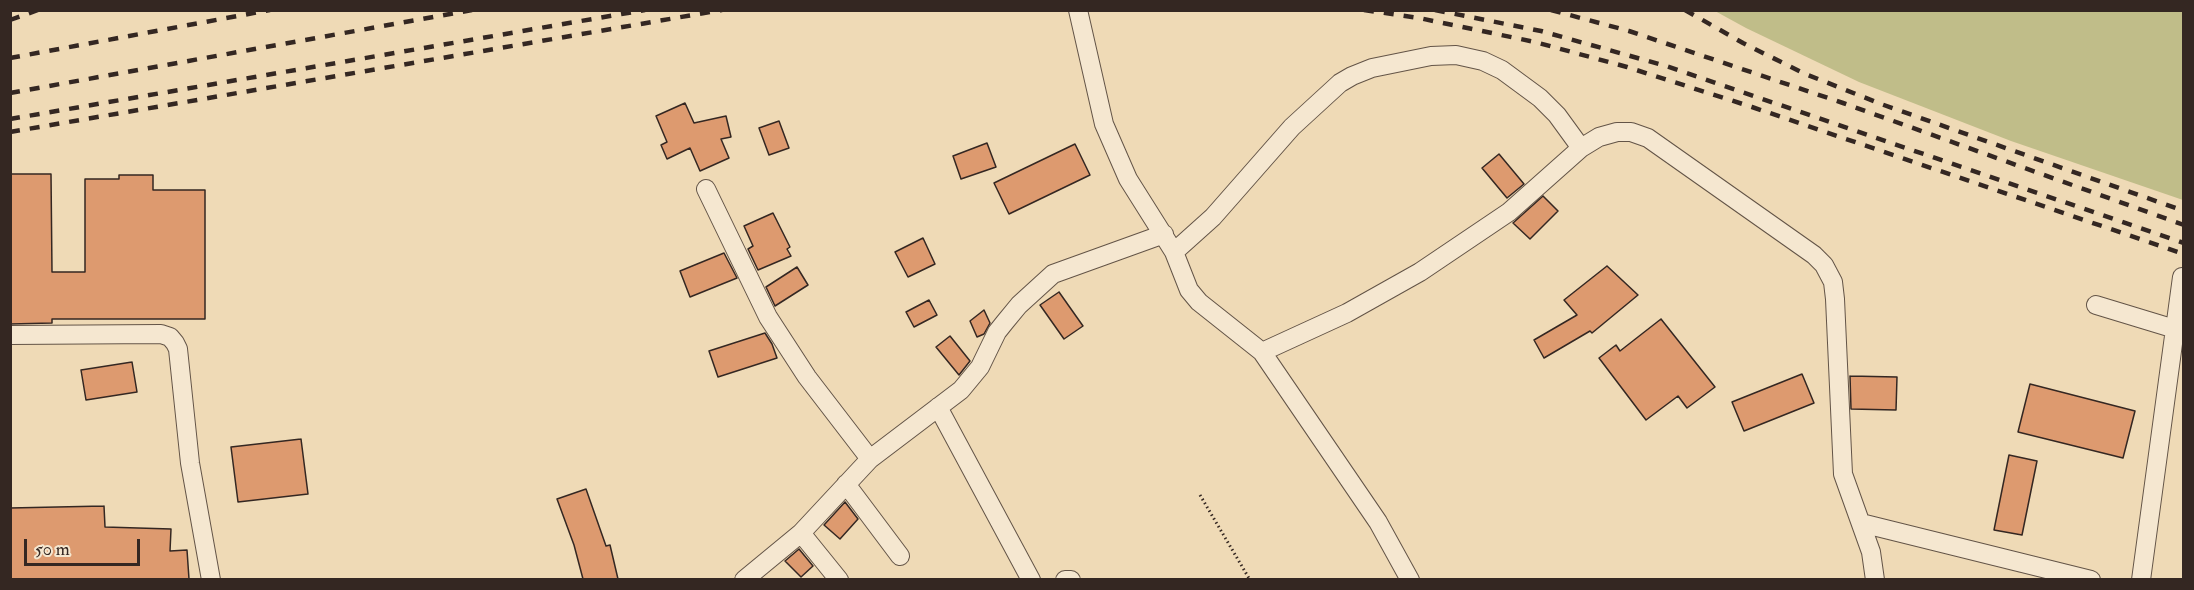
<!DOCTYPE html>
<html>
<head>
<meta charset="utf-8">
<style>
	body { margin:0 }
	#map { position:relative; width:2194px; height:590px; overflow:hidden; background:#efdab6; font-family:"IM FELL Double Pica",serif }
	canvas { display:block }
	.frame { position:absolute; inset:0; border:12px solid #342722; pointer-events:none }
	.scale { position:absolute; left:24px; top:539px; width:116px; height:27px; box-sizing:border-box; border:3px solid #342722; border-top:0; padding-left:8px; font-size:18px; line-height:21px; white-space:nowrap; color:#342722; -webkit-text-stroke:4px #f5e7d0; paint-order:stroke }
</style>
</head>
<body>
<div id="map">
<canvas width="2194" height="590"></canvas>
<div class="frame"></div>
<div class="scale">50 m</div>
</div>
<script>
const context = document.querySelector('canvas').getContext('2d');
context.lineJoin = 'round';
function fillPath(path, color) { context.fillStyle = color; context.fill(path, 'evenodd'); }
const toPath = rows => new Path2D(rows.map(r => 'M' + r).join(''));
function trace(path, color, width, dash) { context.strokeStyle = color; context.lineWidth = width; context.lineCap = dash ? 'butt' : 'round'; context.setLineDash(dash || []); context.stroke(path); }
fillPath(toPath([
	[1715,11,2183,11,2183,200,2011,141,1859,82,1746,28]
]), '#c0bd89');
const building = toPath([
	[685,103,694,123,726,116,731,137,721,139,729,158,700,171,690,148,667,159,661,145,667,142,656,116,685,103],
	[779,121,789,148,769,155,759,128,779,121],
	[987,143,996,167,961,179,953,156,987,143],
	[1075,144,1090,175,1009,214,994,183,1075,144],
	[1499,154,1524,184,1507,198,1482,168,1499,154],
	[10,174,51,174,52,272,85,272,85,179,119,179,119,175,153,175,153,190,205,190,205,319,52,319,52,323,10,324,10,174],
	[1543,196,1558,211,1530,239,1513,223,1543,196],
	[773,213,790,247,787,249,791,256,758,270,748,249,753,246,744,226,773,213],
	[923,238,935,264,908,277,895,252,923,238],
	[724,253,737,278,690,297,680,271,724,253],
	[1607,266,1638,295,1592,333,1590,331,1544,358,1534,340,1577,315,1564,300,1607,266],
	[797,267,808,285,775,306,766,287,797,267],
	[1059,292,1083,326,1064,339,1040,305,1059,292],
	[929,300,937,315,914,327,906,312,929,300],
	[984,310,990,323,984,334,977,337,970,321,984,310],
	[1661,319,1715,387,1687,408,1678,396,1646,420,1599,358,1616,345,1620,351,1661,319],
	[765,333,772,344,777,358,718,377,709,351,765,333],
	[950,336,970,361,959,375,936,347,950,336],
	[132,362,137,392,86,400,81,370,132,362],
	[1802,374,1814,403,1744,431,1732,402,1802,374],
	[1850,376,1897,377,1896,410,1851,409,1850,376],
	[2030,384,2135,411,2123,458,2018,432,2030,384],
	[301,439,308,494,238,502,231,447,301,439],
	[2009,455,2037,461,2022,535,1994,530,2009,455],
	[586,489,606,546,610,545,618,579,583,579,574,545,557,499,586,489],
	[845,502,858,519,840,539,824,525,845,502],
	[104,506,105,527,171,529,170,551,187,550,189,579,10,579,10,508,104,506],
	[799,549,813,566,801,577,785,561,799,549]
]);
fillPath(building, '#dd9a6f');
trace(building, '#342722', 1.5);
const minor = toPath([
	[1078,10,1104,124,1128,179,1174,252,1189,290,1199,302,1262,352,1378,522,1410,580],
	[706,189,768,317,807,377,870,459],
	[1174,252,1213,217,1292,127,1340,83,1352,76,1372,68,1431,56,1456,55,1483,61,1502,70,1540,98,1557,115,1581,148],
	[2096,305,2175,329],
	[10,335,161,334,170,337,175,343,178,349,190,463,211,580],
	[1262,352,1347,313,1420,272,1509,212,1581,148,1599,137,1617,132,1631,132,1648,138,1814,255,1824,265,1833,282,1835,299,1843,474,1871,552,1875,580],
	[938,407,1031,580],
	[846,484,900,556],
	[1861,523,2091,580],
	[801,533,839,580],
	[744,580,801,533,870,459,961,390,980,367,997,332,1005,322,1019,305,1053,274,1164,234],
	[1065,580,1071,580],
	[2141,580,2182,277]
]);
trace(minor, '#635447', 20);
trace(toPath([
	[1200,495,1250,580]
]), '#342722', 3, [1.5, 3]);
trace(minor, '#f5e7d0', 18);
trace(toPath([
	[1364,10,1419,18,1535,42,1627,67,1752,107,2184,254],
	[1435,10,1541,31,1666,66,2184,243],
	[1551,10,1629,31,1843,103,2184,225],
	[1685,10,1743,43,1803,73,1881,104,2184,211],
	[10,20,38,10],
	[10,58,270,10],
	[10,93,472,10],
	[10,119,645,10],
	[10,132,722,10]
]), '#342722', 4.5, [10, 10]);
</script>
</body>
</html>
